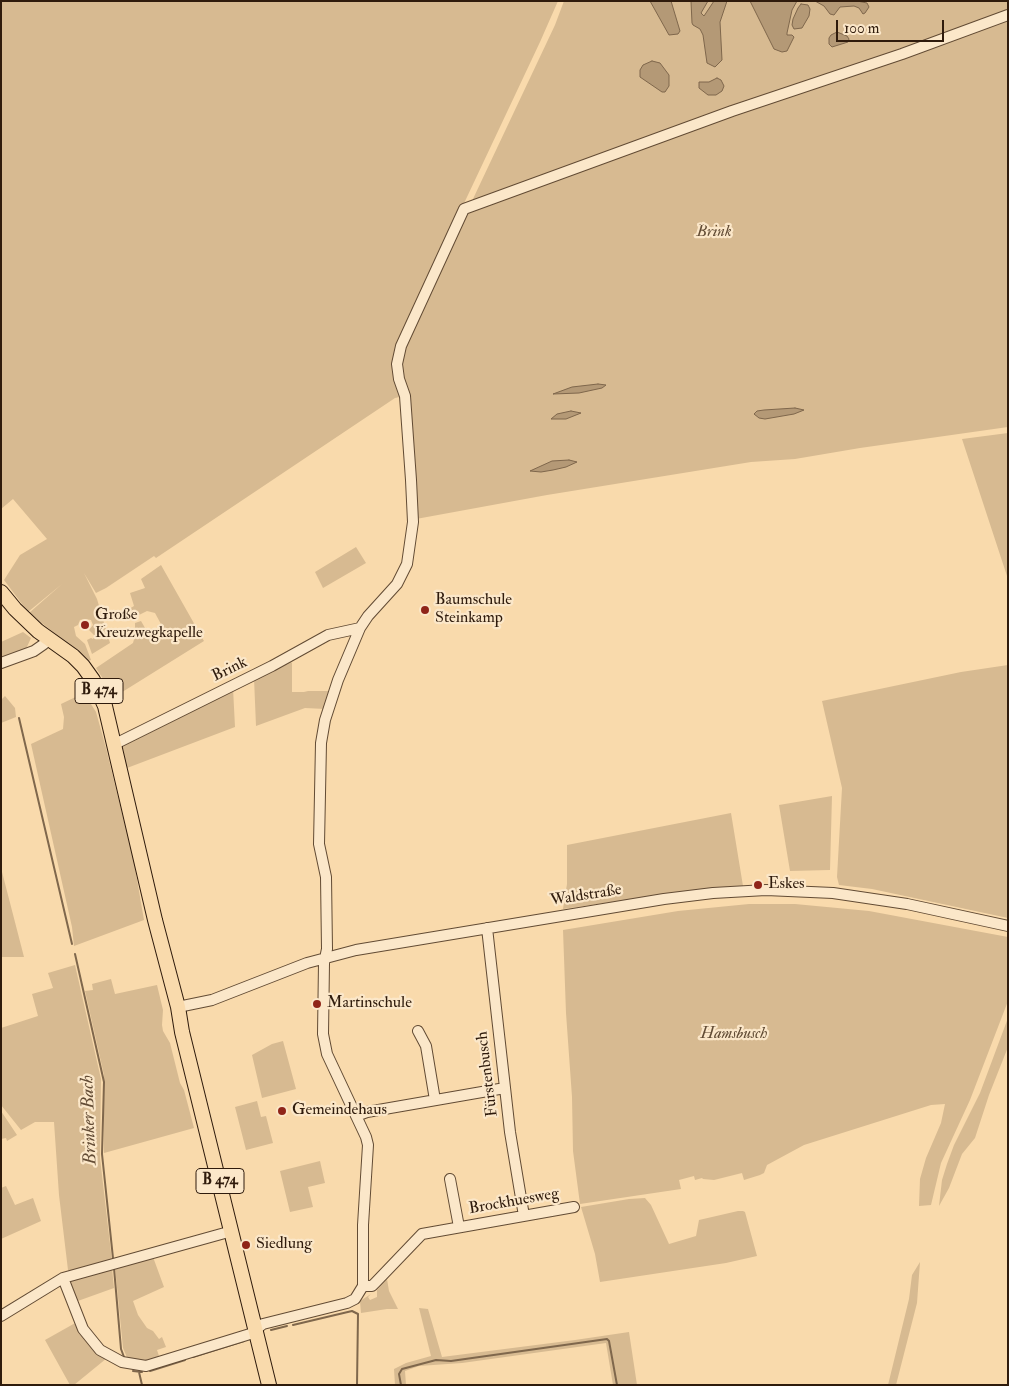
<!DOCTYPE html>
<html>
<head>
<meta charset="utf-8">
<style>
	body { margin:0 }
	#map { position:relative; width:1009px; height:1386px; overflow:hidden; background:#f9daac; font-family:"IM FELL Double Pica",serif }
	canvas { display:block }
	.frame { position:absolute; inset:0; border:2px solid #2f1b0c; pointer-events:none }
	.scale { position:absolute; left:836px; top:20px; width:108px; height:22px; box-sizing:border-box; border:2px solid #2f1b0c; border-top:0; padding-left:6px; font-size:15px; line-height:18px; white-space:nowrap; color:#2f1b0c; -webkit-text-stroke:4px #fbe7c9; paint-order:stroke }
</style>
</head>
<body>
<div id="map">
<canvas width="1009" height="1386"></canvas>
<div class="frame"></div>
<div class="scale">100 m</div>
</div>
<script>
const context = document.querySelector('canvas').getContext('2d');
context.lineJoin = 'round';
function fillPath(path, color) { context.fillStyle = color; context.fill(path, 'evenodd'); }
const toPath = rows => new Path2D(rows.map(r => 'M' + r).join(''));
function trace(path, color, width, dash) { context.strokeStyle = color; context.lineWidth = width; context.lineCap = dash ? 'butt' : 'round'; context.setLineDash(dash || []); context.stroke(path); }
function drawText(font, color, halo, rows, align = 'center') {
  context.font = font + ' "IM FELL Double Pica",serif'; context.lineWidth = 4.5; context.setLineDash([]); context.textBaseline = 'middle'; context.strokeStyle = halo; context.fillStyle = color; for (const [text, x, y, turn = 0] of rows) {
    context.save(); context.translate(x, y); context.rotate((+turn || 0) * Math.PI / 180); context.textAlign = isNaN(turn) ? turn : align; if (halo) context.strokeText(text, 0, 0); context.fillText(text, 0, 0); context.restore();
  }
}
fillPath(toPath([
	[1,1,558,1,540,42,402,335,400,397,395,398,156,558,154,556,106,588,96,593,84,573,97,599,110,643,92,654,87,640,91,638,93,639,95,636,89,630,93,625,91,620,85,619,80,620,78,625,74,627,76,636,85,644,91,660,85,662,79,654,67,643,29,613,62,584,28,612,4,580,20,555,47,539,13,499,1,509],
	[564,1,1008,1,1008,427,860,448,795,459,751,462,547,495,416,519,416,467,408,409,398,358,555,25],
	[1008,433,1008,579,962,439],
	[356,547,366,563,323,588,315,572],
	[161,565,204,641,111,699,107,685,96,668,133,643,135,636,135,623,141,621,148,633,162,626,155,613,147,611,133,618,129,609,134,606,130,593,145,588,141,579],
	[23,632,31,638,26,649,1,658,1,642],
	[288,660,292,663,292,692,304,692,308,691,332,691,325,709,305,708,256,726,254,678],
	[1008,665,1008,918,872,889,839,885,837,877,842,788,822,701,961,672],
	[233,688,235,727,127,768,122,744],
	[84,693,96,712,106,748,134,862,144,920,74,946,72,927,31,744,63,729,64,717,61,704],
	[5,696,15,708,16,717,1,723,1,700],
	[832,796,830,870,790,871,779,805],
	[731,813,743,886,709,888,563,909,567,884,567,845],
	[1,868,24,957,1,957],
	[749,904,795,904,869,911,1008,937,1008,1001,970,1100,941,1163,931,1205,919,1206,920,1179,926,1158,941,1123,945,1104,931,1105,804,1145,767,1165,764,1173,760,1175,744,1180,742,1173,714,1180,703,1179,702,1178,695,1180,694,1176,679,1180,681,1189,580,1204,573,1151,572,1097,566,1013,563,930,678,911],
	[75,965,101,1079,100,1158,112,1261,70,1273,68,1270,59,1195,54,1122,35,1122,21,1130,1,1105,1,1028,38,1016,32,994,53,988,48,973],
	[111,979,115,994,157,985,163,1010,162,1025,163,1031,170,1043,180,1083,184,1090,194,1128,104,1153,104,1075,85,991,93,990,92,984],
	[1008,1018,1008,1047,989,1095,975,1138,962,1154,949,1188,939,1206,942,1180,947,1164,954,1145,980,1093],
	[283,1041,296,1089,262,1098,252,1055,272,1044],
	[257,1101,261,1117,266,1116,273,1143,246,1150,235,1107],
	[1,1111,17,1135,7,1141,6,1138,1,1139],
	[320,1161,325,1183,308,1187,313,1207,290,1212,280,1171],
	[6,1186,15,1205,33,1198,41,1221,1,1239,1,1188],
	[645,1198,651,1205,669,1244,696,1236,699,1220,738,1211,743,1211,745,1212,757,1256,726,1263,600,1282,595,1254,581,1207,629,1199],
	[153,1257,164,1287,133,1301,138,1315,147,1328,153,1331,159,1339,162,1337,166,1347,157,1350,160,1359,154,1362,129,1362,123,1348,115,1267],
	[920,1262,917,1303,896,1385,888,1385,909,1299,912,1275],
	[112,1268,114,1288,75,1302,66,1280],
	[387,1279,389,1291,398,1309,387,1309,361,1313,360,1301,371,1294,368,1297,370,1300,377,1297,377,1290],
	[419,1308,428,1309,442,1357,575,1340,629,1332,637,1385,613,1385,606,1343,462,1363,419,1366,405,1371,406,1385,395,1385,394,1369,406,1363,431,1356],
	[77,1322,107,1358,74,1385,70,1385,45,1340]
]), '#d7ba91');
const water = toPath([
	[650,1,671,1,680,31,678,34,669,35,650,1],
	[691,1,708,1,701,13,704,16,714,1,727,1,720,22,722,60,715,67,707,63,703,35,700,29,693,25,692,23,691,1],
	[750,1,797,1,792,10,787,33,787,35,792,35,794,37,787,51,782,52,774,49,750,1],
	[815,1,857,1,867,3,869,7,865,13,863,14,859,8,854,6,840,7,834,15,830,14,824,6,815,1],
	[801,4,808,5,810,9,809,16,802,28,794,29,792,25,793,19,798,8,801,4],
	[837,32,847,36,849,39,848,42,832,47,829,44,829,38,831,35,837,32],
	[652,61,660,63,669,75,669,86,665,92,662,92,640,77,640,70,643,65,652,61],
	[717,78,721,80,724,86,722,91,716,95,708,95,699,88,699,82,709,82,717,78],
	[598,384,606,385,602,388,579,393,553,394,572,387,598,384],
	[795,408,804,410,794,414,765,419,759,418,754,414,757,411,764,410,795,408],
	[571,411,581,413,566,419,551,419,557,414,571,411],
	[569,460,577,462,566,467,553,470,541,472,530,471,552,461,569,460]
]);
fillPath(water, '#b49976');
trace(water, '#7f674c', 1);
trace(toPath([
	[19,718,72,944],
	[75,954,104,1082,102,1154,113,1258],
	[114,1268,121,1349,124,1357],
	[293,1325,352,1311,358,1314,357,1385],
	[271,1330,287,1326],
	[193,1357,244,1341],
	[133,1371,142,1372],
	[150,1371,185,1360],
	[139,1372,142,1385],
	[401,1385,399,1374,402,1369,436,1360,451,1361,607,1339,609,1341,617,1385]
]), '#7f674c', 2);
const minor = toPath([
	[1,663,34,651,44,644,48,638],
	[115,744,272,666,328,635,360,628],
	[487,928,510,1132,524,1216],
	[178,1007,212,1000,307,963,356,950,664,899,713,893,766,890,833,893,907,904,1008,926],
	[418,1031,426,1046,435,1100],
	[356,1116,367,1112,505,1088],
	[450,1179,459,1227],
	[63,1278,83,1329,100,1350,122,1362,146,1366,250,1334,263,1324,347,1303,355,1299,363,1286,363,1225,368,1145,366,1137,327,1054,323,1034,324,963,327,949,326,877,319,844,321,743,325,720,338,680,360,628,368,616,397,584,407,564,413,522,411,480,405,396,399,379,397,364,401,346,464,209,732,111,902,54,1008,15],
	[363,1286,372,1286,376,1282,422,1234,574,1207],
	[1,1316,63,1278,232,1231]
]);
const major = toPath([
	[1,592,15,609,38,631,73,656,83,666,93,680,105,706,155,920,178,1007,182,1032,269,1385]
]);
trace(minor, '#624b34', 12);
trace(major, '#2f1b0c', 16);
trace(minor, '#fbe7c9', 10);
trace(major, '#f9daac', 14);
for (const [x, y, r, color] of [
	[425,610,5,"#8f2418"],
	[85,625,5,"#8f2418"],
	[758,885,5,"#8f2418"],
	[317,1004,5,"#8f2418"],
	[282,1111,5,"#8f2418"],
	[246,1245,5,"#8f2418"]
]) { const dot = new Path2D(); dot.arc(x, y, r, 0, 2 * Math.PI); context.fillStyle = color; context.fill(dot); trace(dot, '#fbe7c9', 2); }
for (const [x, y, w] of [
	[99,691,48],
	[220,1181,48]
]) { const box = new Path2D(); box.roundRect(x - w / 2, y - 12.5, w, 25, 4); context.fillStyle = '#fbe7c9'; context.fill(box); trace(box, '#2f1b0c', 1); }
drawText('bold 15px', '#2f1b0c', null, [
	["B 474",99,691],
	["B 474",220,1181]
]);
drawText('italic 16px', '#614b34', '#fbe7c9', [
	["Brink",714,233],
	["Hamsbusch",734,1035]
]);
drawText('16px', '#2f1b0c', '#fbe7c9', [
	["Baumschule",435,601],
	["Steinkamp",435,619],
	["Große",95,616],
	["Kreuzwegkapelle",95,634],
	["Eskes",768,885],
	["Martinschule",327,1004],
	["Gemeindehaus",292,1111],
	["Siedlung",256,1245]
], 'left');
drawText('16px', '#2f1b0c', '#fbe7c9', [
	["Brink",230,670,-26],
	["Waldstraße",586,896,-9],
	["Fürstenbusch",488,1074,-97],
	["Brockhuesweg",514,1202,-10]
]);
drawText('italic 18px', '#644d36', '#fbe7c9', [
	["Brinker Bach",90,1120,-92]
]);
</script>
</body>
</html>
